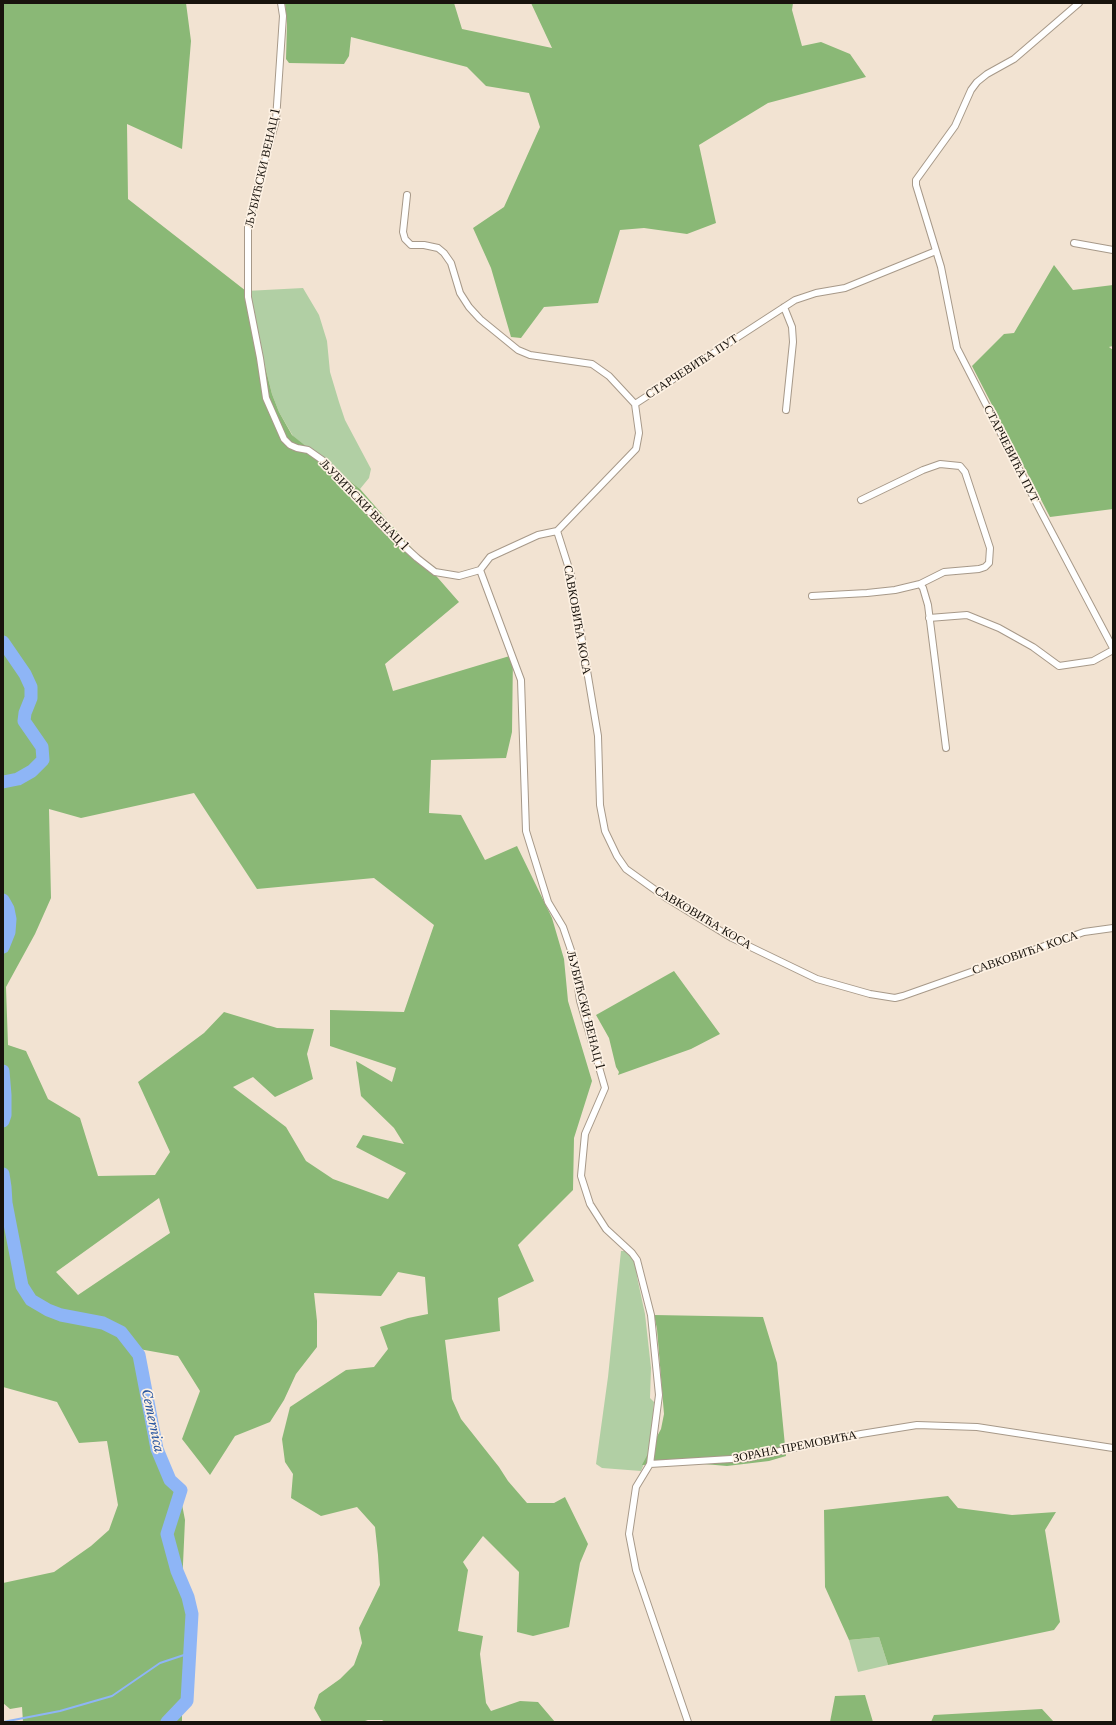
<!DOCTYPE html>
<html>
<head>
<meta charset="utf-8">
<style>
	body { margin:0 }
	#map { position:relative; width:1116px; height:1725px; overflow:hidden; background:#f2e3d2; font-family:"Libre Baskerville",serif }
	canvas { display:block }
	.frame { position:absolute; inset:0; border:4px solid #18130d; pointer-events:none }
</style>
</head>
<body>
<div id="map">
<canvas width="1116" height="1725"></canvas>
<div class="frame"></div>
</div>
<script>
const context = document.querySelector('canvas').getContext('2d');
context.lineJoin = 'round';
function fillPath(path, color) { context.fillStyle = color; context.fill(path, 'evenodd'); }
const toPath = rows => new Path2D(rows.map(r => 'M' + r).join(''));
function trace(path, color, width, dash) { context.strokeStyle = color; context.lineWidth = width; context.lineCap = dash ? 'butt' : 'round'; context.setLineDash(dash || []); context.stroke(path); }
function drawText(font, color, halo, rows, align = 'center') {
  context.font = font + ' "Libre Baskerville",serif'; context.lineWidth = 3.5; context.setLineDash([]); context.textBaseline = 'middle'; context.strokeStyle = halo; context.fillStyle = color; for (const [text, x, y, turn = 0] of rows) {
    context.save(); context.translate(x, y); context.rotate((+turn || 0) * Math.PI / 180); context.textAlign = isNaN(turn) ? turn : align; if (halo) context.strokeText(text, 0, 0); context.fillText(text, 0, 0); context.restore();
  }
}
fillPath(toPath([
	[303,288,319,315,327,341,330,372,339,402,345,420,371,469,369,478,360,489,293,436,279,412,272,394,246,291],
	[621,1251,625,1251,636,1261,637,1277,645,1314,651,1368,650,1398,654,1402,650,1449,641,1471,602,1468,596,1464,608,1377],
	[879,1637,888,1665,858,1672,849,1640]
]), '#b1cfa4');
fillPath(toPath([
	[3,3,186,3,191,41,182,149,127,124,128,199,246,291,272,394,279,412,292,435,360,489,459,602,385,664,393,691,513,655,512,732,506,758,431,760,429,813,461,815,485,860,517,846,552,918,564,959,568,1001,592,1081,574,1138,573,1190,518,1245,534,1281,498,1298,500,1331,445,1340,452,1399,461,1419,499,1467,508,1481,527,1503,554,1503,565,1497,588,1544,580,1563,569,1627,533,1636,517,1632,519,1572,483,1536,463,1562,468,1570,458,1631,483,1636,480,1654,486,1703,491,1711,520,1701,538,1702,555,1722,385,1722,382,1720,368,1720,362,1722,322,1722,314,1708,319,1694,340,1679,354,1665,362,1643,359,1628,380,1585,378,1555,375,1527,357,1507,321,1516,291,1498,293,1474,285,1462,282,1439,290,1407,346,1370,374,1367,388,1349,380,1327,408,1318,428,1314,425,1277,398,1272,381,1296,314,1293,317,1321,317,1347,296,1374,284,1400,270,1422,235,1436,210,1475,182,1439,200,1391,178,1356,139,1349,150,1387,163,1460,180,1494,185,1520,182,1586,191,1620,182,1701,182,1722,23,1722,22,1707,10,1709,3,1703,3,1583,54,1572,91,1546,109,1530,118,1505,107,1441,79,1443,57,1402,3,1387],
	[194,793,257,889,374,878,434,925,404,1012,330,1010,330,1046,396,1068,392,1082,356,1061,361,1096,394,1128,404,1144,363,1135,356,1147,406,1173,388,1199,333,1179,306,1161,286,1127,233,1087,253,1077,275,1097,313,1079,307,1054,314,1029,277,1028,224,1012,204,1033,138,1082,170,1152,155,1175,98,1176,80,1118,48,1099,26,1051,8,1045,6,987,35,934,51,898,49,809,81,818],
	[159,1198,170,1233,78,1295,56,1272],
	[285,3,454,3,462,29,552,48,531,3,793,3,792,10,802,46,821,42,850,54,866,77,768,103,699,145,716,223,687,234,644,228,620,230,598,303,544,307,521,338,511,337,491,268,473,228,504,207,540,127,529,93,486,86,467,67,351,37,349,56,344,64,289,63,286,59,287,24],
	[1054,265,1073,290,1113,285,1113,346,1109,347,1113,350,1113,509,1050,517,972,366,1004,334,1014,333],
	[674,971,720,1034,691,1049,618,1075,619,1072,616,1067,609,1038,596,1015],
	[654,1315,763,1317,777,1363,786,1456,769,1461,727,1466,692,1463,642,1465,661,1429,664,1414,657,1329],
	[948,1496,958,1508,1012,1515,1056,1512,1045,1530,1060,1622,1054,1630,888,1665,879,1637,849,1640,825,1587,824,1510],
	[865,1695,873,1722,830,1722,835,1696],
	[1042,1709,1054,1722,931,1722,934,1715]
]), '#8ab876');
trace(toPath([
	[3,1722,60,1711,112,1696,160,1663,190,1653]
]), '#8eb5f6', 2);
trace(toPath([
	[3,642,25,674,31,687,31,698,25,713,24,721,42,747,43,760,32,771,18,779,3,782],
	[3,900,8,909,10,919,9,932,3,947],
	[3,1071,5,1095,5,1115,3,1121],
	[3,1174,5,1187,6,1203,22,1286,31,1300,48,1310,61,1315,103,1323,121,1332,139,1355,157,1449,170,1480,181,1490,167,1534,177,1571,188,1597,192,1614,187,1701,167,1722]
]), '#8eb5f6', 13);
const street = toPath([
	[281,3,283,16,276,120,248,224,248,297,260,358,266,398,284,439,290,445,297,448,308,450,325,462,383,527,417,558,435,572,459,576,480,570,521,680,526,831,548,902,563,927,574,959,580,1001,605,1088,585,1134,581,1176,590,1204,606,1229,632,1253,637,1260,651,1315,659,1395,650,1464,636,1487,629,1534,636,1570,688,1722],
	[1079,3,1014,59,987,74,977,82,971,90,955,126,916,180,916,185,941,267,957,348,1040,510,1113,648],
	[407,195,403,232,405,239,411,245,424,245,438,248,444,253,451,263,460,293,469,307,480,319,518,350,530,355,592,364,609,376,635,404],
	[1074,243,1113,250],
	[784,307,792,327,793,342,786,410],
	[635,404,795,300,816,293,845,288,936,251],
	[861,500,923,470,940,464,960,466,965,472,990,548,989,563,985,567,979,569,944,572,920,584,923,588,928,605,946,748],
	[557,531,571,575,598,736,600,805,605,831,617,856,626,869,665,897,732,938,817,979,870,994,895,998,903,996,1084,932,1113,928],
	[557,531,636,449,639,433,635,404],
	[480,570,490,557,538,535,557,531],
	[812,596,867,593,895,590,920,584],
	[929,618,967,615,999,628,1033,647,1059,666,1093,661,1113,650],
	[650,1464,747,1458,861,1434,917,1425,977,1427,1113,1448]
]);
trace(street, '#a79989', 8);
trace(street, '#fff', 6);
drawText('12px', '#18130d', '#fdf1e3', [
	["ЉУБИЋСКИ ВЕНАЦ 1",263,168,-77],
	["СТАРЧЕВИЋА ПУТ",692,367,-33],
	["СТАРЧЕВИЋА ПУТ",1011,454,63],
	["ЉУБИЋСКИ ВЕНАЦ 1",364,505,46],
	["САВКОВИЋА КОСА",577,620,80],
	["САВКОВИЋА КОСА",703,918,31],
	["САВКОВИЋА КОСА",1025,953,-19],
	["ЉУБИЋСКИ ВЕНАЦ 1",585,1010,76],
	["ЗОРАНА ПРЕМОВИЋА",795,1447,-11]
]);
drawText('italic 13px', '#2654a0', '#fdf1e3', [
	["Cemernica",152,1421,78]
]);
</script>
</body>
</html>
